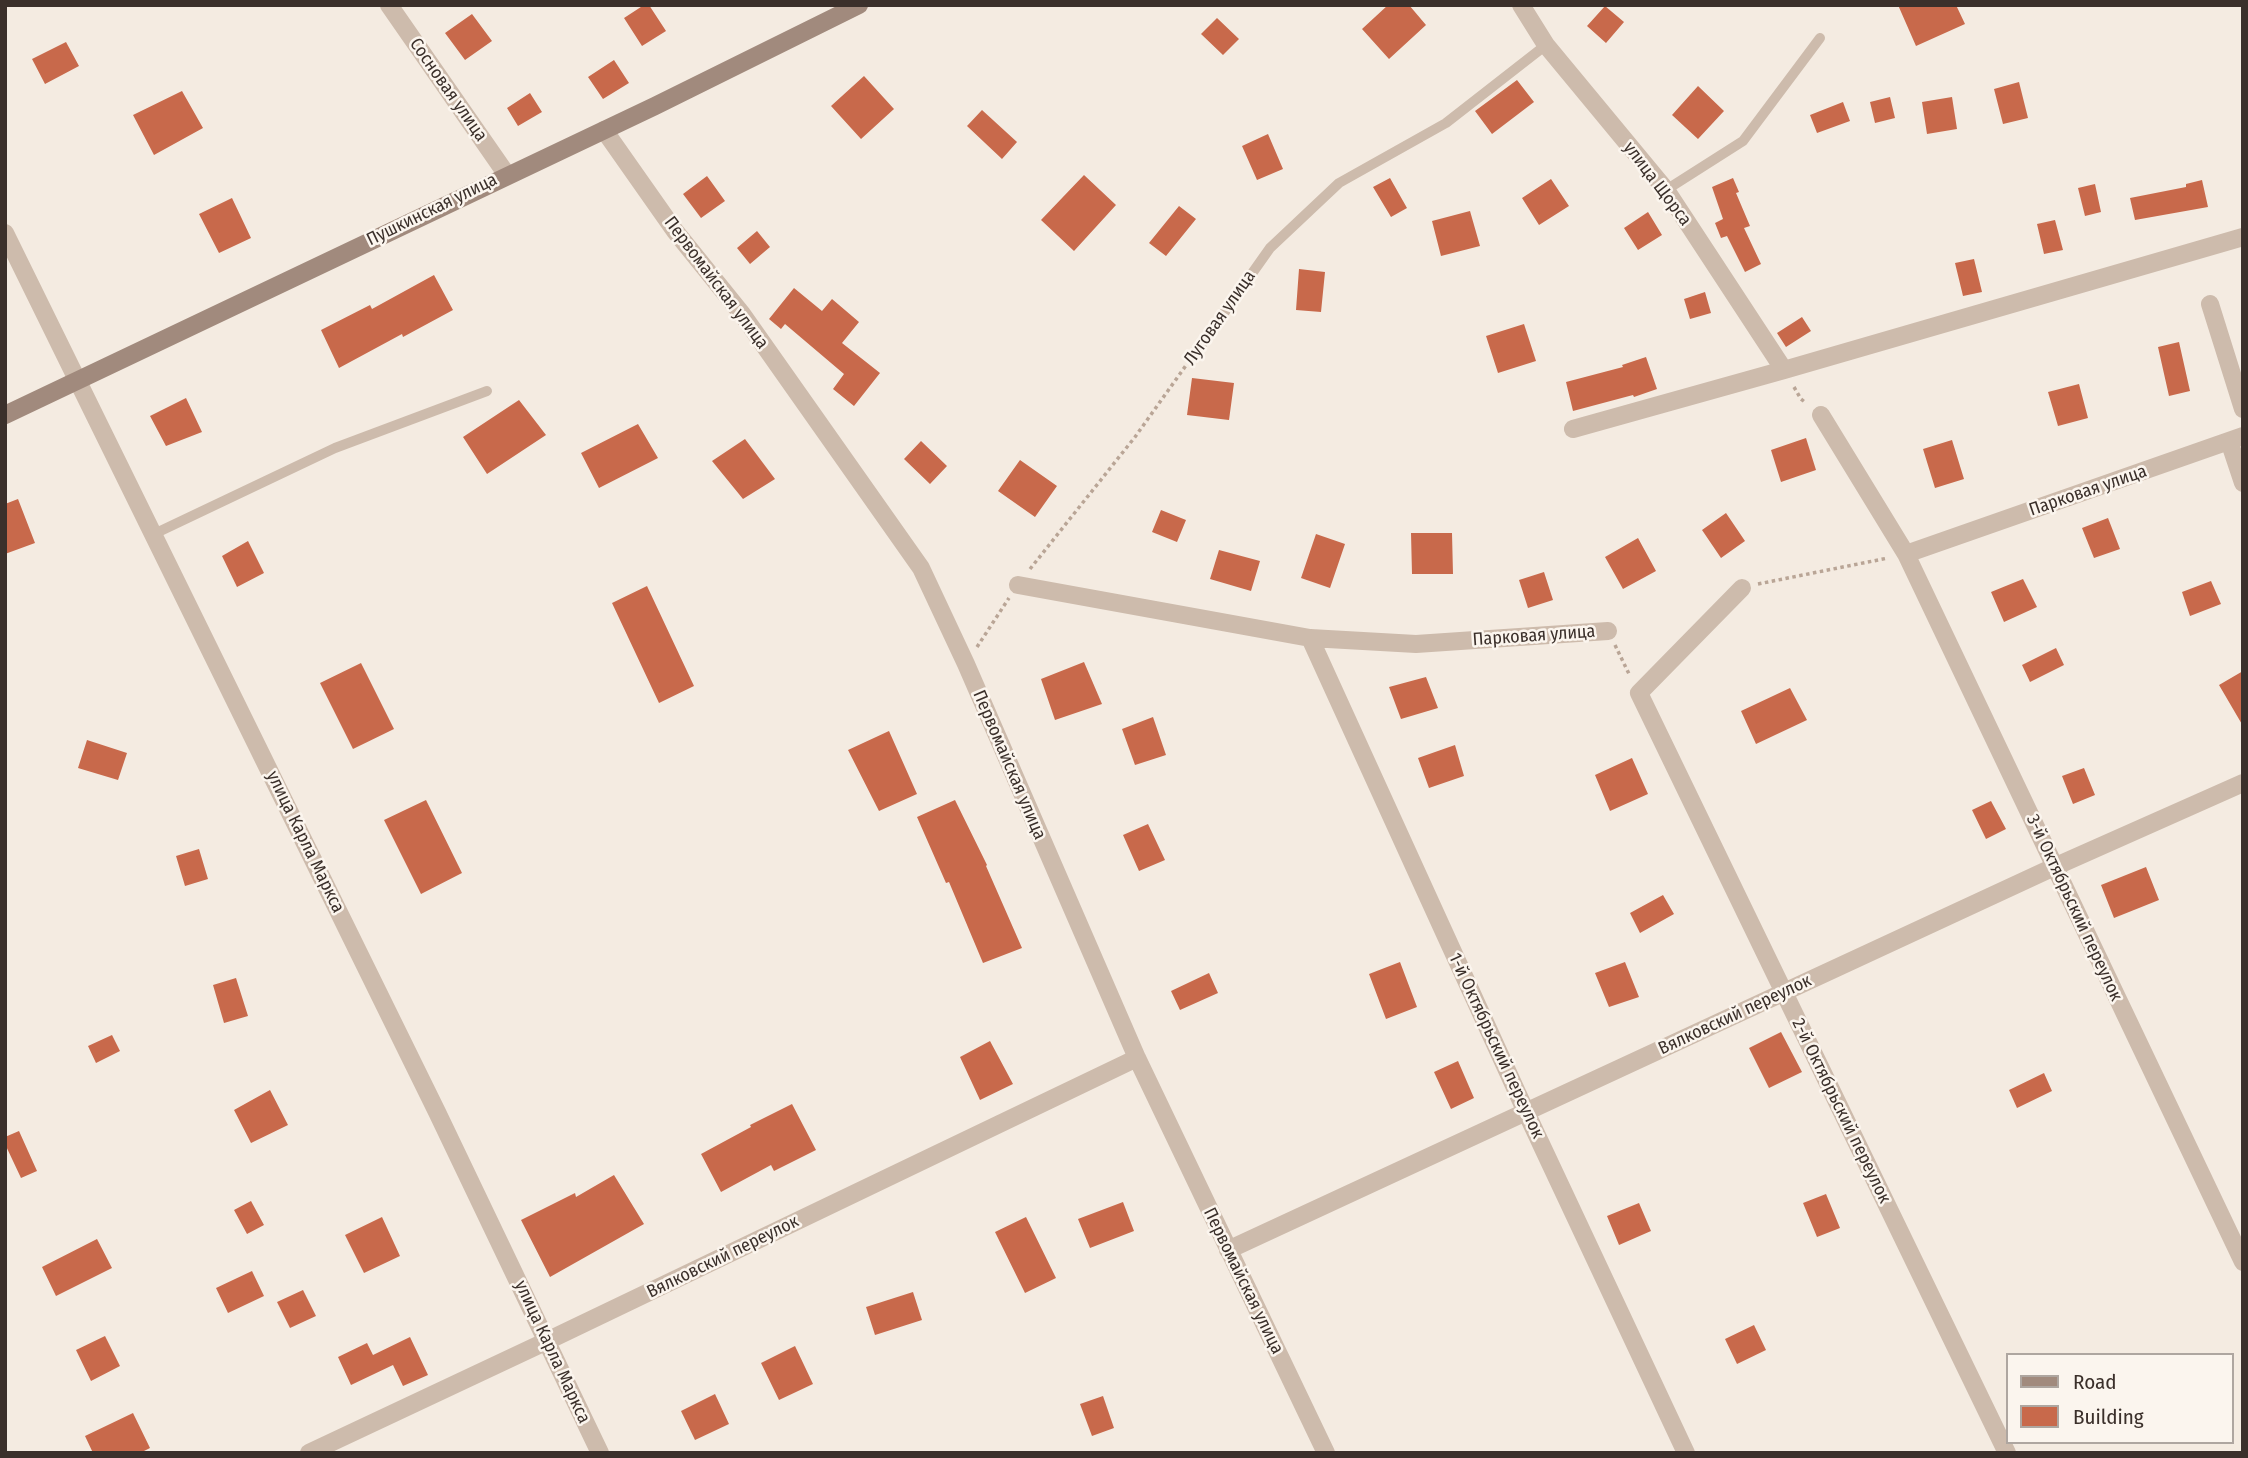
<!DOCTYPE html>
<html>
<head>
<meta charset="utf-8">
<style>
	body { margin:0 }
	#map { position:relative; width:2248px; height:1458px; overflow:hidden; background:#f4ebe1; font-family:"Fira Sans Condensed",sans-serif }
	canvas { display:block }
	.frame { position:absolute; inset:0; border:7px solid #3b302b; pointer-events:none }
	.legend { position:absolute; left:2006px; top:1353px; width:228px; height:91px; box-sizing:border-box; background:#fbf5ee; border:2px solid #aea6a0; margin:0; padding:9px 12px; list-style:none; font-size:21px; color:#3b302b }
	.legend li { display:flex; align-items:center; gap:14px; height:35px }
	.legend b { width:35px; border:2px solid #aea6a0 }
</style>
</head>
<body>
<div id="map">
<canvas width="2248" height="1458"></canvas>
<div class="frame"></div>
<ul class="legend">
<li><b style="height:9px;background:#a18a7d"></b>Road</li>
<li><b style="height:19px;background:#c8694b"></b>Building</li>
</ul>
</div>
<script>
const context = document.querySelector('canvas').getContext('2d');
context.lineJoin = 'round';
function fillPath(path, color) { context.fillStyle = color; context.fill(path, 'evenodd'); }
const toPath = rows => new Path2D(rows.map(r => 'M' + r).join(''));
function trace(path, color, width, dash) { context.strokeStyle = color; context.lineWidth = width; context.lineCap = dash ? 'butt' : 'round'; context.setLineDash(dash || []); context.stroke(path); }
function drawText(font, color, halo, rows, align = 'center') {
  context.font = font + ' "Fira Sans Condensed",sans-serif'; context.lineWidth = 5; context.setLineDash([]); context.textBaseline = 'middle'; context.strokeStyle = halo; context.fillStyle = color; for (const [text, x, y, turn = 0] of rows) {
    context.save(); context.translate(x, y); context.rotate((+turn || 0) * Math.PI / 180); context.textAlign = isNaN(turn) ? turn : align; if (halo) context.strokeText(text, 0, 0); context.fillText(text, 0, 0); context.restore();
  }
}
fillPath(toPath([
	[644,5,649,5,666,31,642,46,624,18],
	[1388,5,1409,5,1426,25,1389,59,1362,29],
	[1898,5,1956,5,1965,24,1916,46],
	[1605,6,1624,22,1606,43,1587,26],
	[472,14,492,41,465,60,445,33],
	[1217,18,1239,39,1223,55,1201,34],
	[66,42,79,66,45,84,32,59],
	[614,60,629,83,603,99,588,77],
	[864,76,894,109,861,139,831,106],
	[1517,80,1534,102,1492,134,1475,111],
	[2019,82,2028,118,2003,124,1994,89],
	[1698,86,1724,111,1698,139,1672,115],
	[182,91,203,128,154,155,133,115],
	[530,93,542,112,518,126,507,108],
	[1890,97,1895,118,1875,123,1870,102],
	[1952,97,1957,129,1927,134,1922,102],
	[1843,102,1850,121,1817,133,1810,115],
	[982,110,1017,142,1002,159,967,126],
	[1268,134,1283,169,1257,180,1242,146],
	[1084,175,1116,205,1074,251,1041,220],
	[707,176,725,201,701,218,683,194],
	[1390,178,1407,208,1391,217,1373,187],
	[1733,178,1739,192,1736,193,1750,226,1744,228,1761,264,1745,272,1727,236,1721,238,1715,223,1723,219,1712,187],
	[1551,179,1569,206,1539,225,1522,198],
	[2202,180,2208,207,2135,220,2130,198,2186,187,2186,184],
	[2095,184,2101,212,2085,216,2078,188],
	[232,198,251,238,219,253,199,214],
	[1179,206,1196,219,1166,256,1149,243],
	[1470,211,1480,246,1441,256,1432,221],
	[1648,212,1662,235,1638,250,1624,228],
	[2055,220,2063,250,2044,254,2037,224],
	[757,231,770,247,750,264,737,248],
	[1974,259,1982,292,1963,296,1955,263],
	[1299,269,1325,272,1321,312,1296,310],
	[434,275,453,310,403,337,402,334,339,368,321,330,370,305,372,309],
	[794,288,822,311,832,299,859,322,842,343,880,373,854,406,833,389,844,374,785,324,781,329,769,319],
	[1705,292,1711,313,1690,319,1684,299],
	[1802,317,1811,331,1786,347,1777,333],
	[1524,324,1536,361,1498,373,1486,336],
	[2179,342,2190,391,2169,396,2158,347],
	[1646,357,1657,389,1634,397,1633,395,1573,411,1566,382,1623,367,1622,365],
	[1192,378,1234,383,1229,420,1187,415],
	[2079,384,2088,418,2058,426,2048,392],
	[186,398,202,432,166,446,150,416],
	[519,400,546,435,487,474,463,437],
	[638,424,658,458,599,488,581,453],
	[1806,438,1816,470,1781,482,1771,450],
	[745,439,775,479,743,499,712,461],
	[1952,440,1964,479,1935,488,1923,449],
	[921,441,947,466,930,484,904,459],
	[1020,460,1057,486,1035,517,998,491],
	[18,499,35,543,5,554,5,504],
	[1161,510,1186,520,1177,542,1152,532],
	[1726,513,1745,541,1721,558,1702,530],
	[2108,518,2120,549,2094,558,2082,528],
	[1411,533,1452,533,1453,574,1412,574],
	[1316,534,1345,544,1330,588,1301,578],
	[1638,538,1656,571,1623,589,1605,557],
	[248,541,264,573,237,587,222,556],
	[1219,550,1260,561,1251,591,1210,579],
	[1544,572,1553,600,1528,608,1519,580],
	[2023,579,2037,607,2004,622,1991,592],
	[2211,581,2221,604,2190,616,2182,592],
	[647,586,694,686,659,703,612,603],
	[2056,648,2064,665,2030,682,2022,665],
	[1084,662,1102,704,1055,720,1041,679],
	[361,663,394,729,353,749,320,683],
	[2243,671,2243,726,2219,685],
	[1426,677,1438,708,1401,719,1389,687],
	[1790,688,1807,720,1756,744,1741,711],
	[1153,717,1166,755,1135,765,1122,729],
	[889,731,917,794,879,811,848,750],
	[87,740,127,753,118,780,78,768],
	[1455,745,1464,776,1429,788,1418,758],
	[1632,758,1648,794,1610,811,1595,775],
	[2084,768,2095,795,2073,804,2062,776],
	[426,800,462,873,421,894,384,820],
	[955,800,987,865,986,866,1022,948,983,963,949,882,946,883,917,817],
	[1991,801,2006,829,1986,839,1972,810],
	[1148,824,1165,860,1139,871,1123,835],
	[199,849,208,879,185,886,176,856],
	[2146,867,2159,900,2114,918,2101,885],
	[1663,895,1674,914,1640,933,1630,913],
	[1400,962,1417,1007,1386,1019,1369,974],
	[1625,962,1639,997,1609,1007,1595,973],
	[1209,973,1218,993,1180,1010,1171,991],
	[236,978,248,1016,224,1023,213,985],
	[1781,1032,1802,1072,1769,1088,1749,1048],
	[112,1035,120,1051,96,1063,88,1046],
	[990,1041,1013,1084,980,1100,960,1057],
	[1458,1061,1474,1098,1451,1109,1434,1072],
	[2044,1073,2052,1091,2017,1108,2009,1090],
	[270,1090,288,1125,251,1143,234,1110],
	[792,1104,816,1150,774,1171,771,1165,721,1192,701,1154,751,1127,750,1125],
	[19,1131,37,1171,21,1178,5,1144,5,1137],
	[614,1175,644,1224,550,1277,521,1220,575,1193,576,1197],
	[1826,1194,1840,1228,1817,1237,1803,1203],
	[251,1201,264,1225,247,1234,234,1210],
	[1123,1202,1134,1231,1090,1248,1078,1219],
	[1639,1203,1651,1231,1619,1245,1607,1216],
	[382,1217,400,1256,364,1273,345,1235],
	[1026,1217,1056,1278,1025,1293,995,1232],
	[97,1239,112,1268,56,1296,42,1267],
	[252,1271,264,1296,228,1313,216,1288],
	[303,1290,316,1316,290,1328,277,1302],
	[913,1292,922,1320,875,1335,866,1307],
	[1754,1325,1766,1350,1737,1364,1725,1339],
	[105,1336,120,1366,91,1381,76,1350],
	[410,1337,428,1375,403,1386,393,1365,351,1385,338,1357,367,1343,373,1355],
	[795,1346,813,1384,779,1400,761,1363],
	[715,1394,729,1424,695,1440,681,1411],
	[1103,1396,1114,1428,1092,1436,1080,1404],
	[133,1413,150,1448,140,1453,93,1453,85,1436]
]), '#c8694b');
trace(toPath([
	[1794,387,1801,399,1806,403],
	[1030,569,1135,437,1187,364],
	[1758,584,1888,558],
	[1615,645,1630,676],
	[977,647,1009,598]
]), '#b9a596', 3.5, [3.5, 3.5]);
trace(toPath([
	[1666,190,1743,141,1820,38],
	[1195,354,1270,248,1339,183,1446,123,1546,45],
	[154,534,335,448,487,391]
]), '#cdbbac', 10);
trace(toPath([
	[389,5,507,175],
	[1521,5,1546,45,1666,190,1784,370],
	[604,130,675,231,742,314,921,568,966,664,1137,1058,1326,1453],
	[5,233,437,1112,600,1453],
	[2210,304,2243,409],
	[1821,415,1906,554,2243,1262],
	[1573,429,1784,370,2243,237],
	[2229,441,2243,483],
	[1906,554,2243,436],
	[1018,585,1310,638,1416,644,1608,631],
	[1742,588,1639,693,2007,1453],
	[1310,638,1526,1112,1686,1453],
	[1228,1250,2054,867,2243,783],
	[309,1453,547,1341,1137,1058]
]), '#cdbbac', 18);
trace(toPath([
	[5,415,655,106,859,5]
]), '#a18a7d', 18);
drawText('18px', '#3b302b', '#fbf5ee', [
	["Сосновая улица",448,90,55],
	["улица Щорса",1657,184,53],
	["Пушкинская улица",432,210,-26],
	["Первомайская улица",716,283,53],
	["Луговая улица",1220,318,-55],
	["Парковая улица",2088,491,-19],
	["Парковая улица",1534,636,-4],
	["Первомайская улица",1009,765,67],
	["улица Карла Маркса",305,842,64],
	["3-й Октябрьский переулок",2074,908,65],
	["Вялковский переулок",1735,1015,-25],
	["1-й Октябрьский переулок",1496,1046,65],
	["2-й Октябрьский переулок",1841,1111,64],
	["Вялковский переулок",723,1257,-26],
	["Первомайская улица",1243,1281,64],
	["улица Карла Маркса",552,1352,65]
]);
</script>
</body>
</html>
